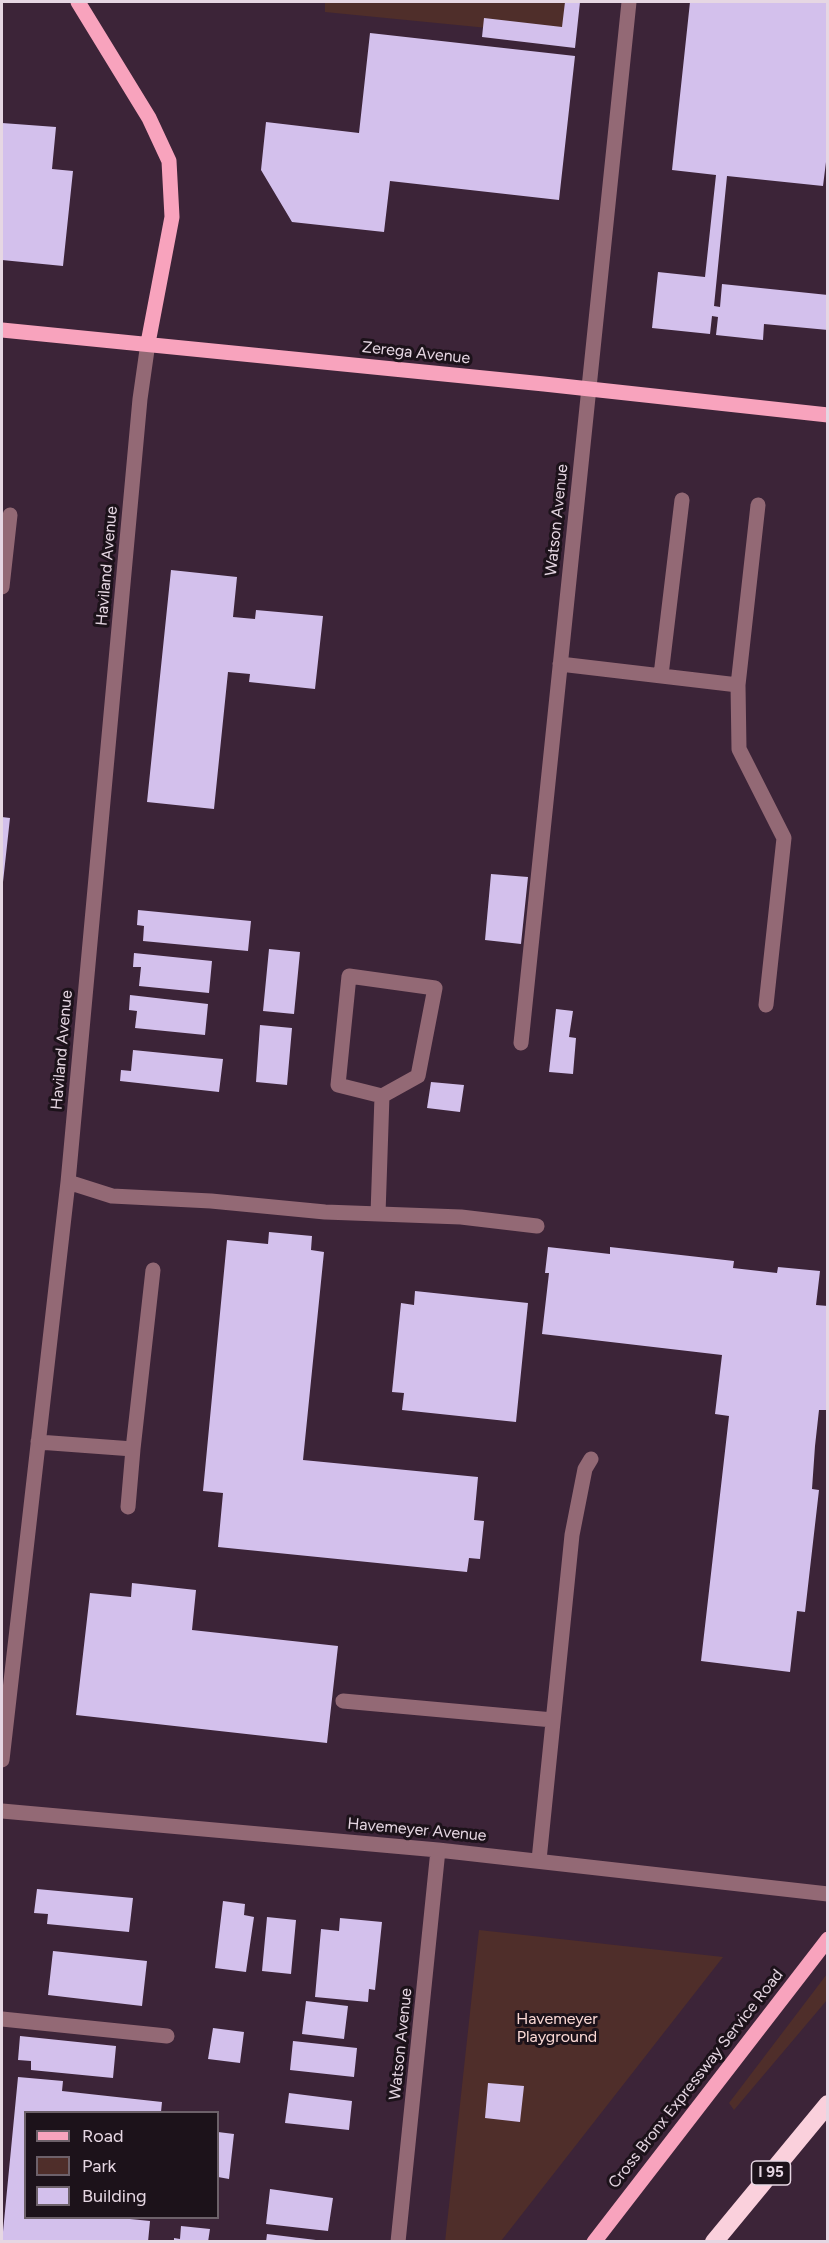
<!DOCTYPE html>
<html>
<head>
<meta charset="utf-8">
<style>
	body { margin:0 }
	#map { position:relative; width:829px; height:2243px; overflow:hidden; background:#3c2438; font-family:Figtree,sans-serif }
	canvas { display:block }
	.frame { position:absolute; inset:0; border:3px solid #e6d7e3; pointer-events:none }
	.legend { position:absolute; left:24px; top:2111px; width:195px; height:108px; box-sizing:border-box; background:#1c121a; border:2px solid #6d616a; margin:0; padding:8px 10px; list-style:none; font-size:18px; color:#e6d7e3 }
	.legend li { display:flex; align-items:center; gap:12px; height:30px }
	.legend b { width:30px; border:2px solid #6d616a }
</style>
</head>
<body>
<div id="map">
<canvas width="829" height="2243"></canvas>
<div class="frame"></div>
<ul class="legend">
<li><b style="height:8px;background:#f8a3bd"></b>Road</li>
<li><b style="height:16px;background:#4f2e2a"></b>Park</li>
<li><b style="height:16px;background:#d3c0ec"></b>Building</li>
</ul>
</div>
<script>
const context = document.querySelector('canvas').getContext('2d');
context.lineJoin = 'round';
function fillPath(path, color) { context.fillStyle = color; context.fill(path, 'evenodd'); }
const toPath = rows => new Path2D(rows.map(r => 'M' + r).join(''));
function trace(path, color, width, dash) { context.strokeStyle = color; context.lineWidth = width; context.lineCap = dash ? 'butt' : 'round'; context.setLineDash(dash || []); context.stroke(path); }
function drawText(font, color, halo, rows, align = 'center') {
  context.font = font + ' Figtree,sans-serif'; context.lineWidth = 6; context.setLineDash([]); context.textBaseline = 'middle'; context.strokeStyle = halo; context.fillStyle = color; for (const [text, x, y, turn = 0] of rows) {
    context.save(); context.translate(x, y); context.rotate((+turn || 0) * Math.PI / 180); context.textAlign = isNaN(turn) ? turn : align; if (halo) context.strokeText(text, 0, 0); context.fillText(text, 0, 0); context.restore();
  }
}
fillPath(toPath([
	[325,2,572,2,569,36,325,12],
	[479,1930,723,1957,501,2241,445,2242],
	[827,1974,827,2000,734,2110,729,2103]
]), '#4f2e2a');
fillPath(toPath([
	[565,2,580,2,575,48,482,37,484,18,562,27],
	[690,2,828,2,828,146,823,186,727,176,714,306,720,307,722,284,828,295,828,330,764,324,763,340,716,335,718,317,712,316,710,334,652,328,658,272,705,277,716,175,672,170],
	[370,33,575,56,559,200,390,181,384,232,292,222,261,170,266,122,359,133],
	[2,123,56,127,52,169,73,171,63,266,2,260],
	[171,570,237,577,233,617,255,619,256,610,323,616,315,689,249,682,250,674,228,672,214,809,147,802],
	[2,817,10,818,3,882,2,882],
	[491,874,528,877,521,944,485,940],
	[138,910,251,921,248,951,143,941,144,926,137,925],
	[269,949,300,952,294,1014,263,1011],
	[134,953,212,961,209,993,139,986,141,967,133,967],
	[130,995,208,1004,205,1035,135,1028,137,1011,129,1010],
	[556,1009,573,1011,569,1037,576,1038,573,1074,549,1072],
	[260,1025,292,1028,287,1085,256,1082],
	[133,1050,223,1059,219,1092,120,1081,121,1070,131,1071],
	[431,1082,464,1085,460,1112,427,1108],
	[269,1232,312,1236,311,1250,324,1252,303,1460,478,1477,474,1520,484,1521,480,1559,469,1558,467,1572,218,1547,223,1493,203,1491,227,1240,268,1244],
	[548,1247,610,1254,610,1247,734,1261,733,1268,777,1273,778,1267,820,1271,816,1305,828,1306,828,1395,826,1410,819,1410,815,1446,812,1489,819,1490,805,1612,797,1611,790,1672,701,1661,729,1416,715,1414,722,1355,542,1334,549,1273,545,1273],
	[415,1291,528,1303,516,1422,402,1410,404,1393,392,1392,401,1303,414,1305],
	[132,1583,196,1590,192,1630,338,1646,327,1743,76,1715,90,1593,131,1597],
	[37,1889,133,1898,129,1932,47,1924,48,1914,34,1913],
	[223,1901,245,1904,244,1915,254,1917,246,1972,215,1968],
	[267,1917,296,1920,291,1974,262,1971],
	[340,1918,382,1922,375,1990,369,1989,368,2002,315,1997,321,1929,339,1931],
	[53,1951,147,1961,142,2006,48,1995],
	[306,2001,348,2006,344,2039,302,2034],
	[213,2028,244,2032,240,2063,208,2059],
	[20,2036,116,2046,113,2078,31,2070,31,2061,18,2060],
	[293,2041,357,2048,354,2077,290,2070],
	[18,2077,63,2081,62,2091,162,2102,161,2112,26,2112,26,2218,120,2218,150,2221,148,2242,2,2242],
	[488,2083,524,2086,520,2122,485,2118],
	[289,2093,352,2101,349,2130,285,2123],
	[218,2132,234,2134,229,2179,218,2177],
	[270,2189,333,2198,328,2231,266,2224],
	[181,2226,210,2229,208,2242,174,2242,174,2238,180,2239],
	[267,2234,316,2240,316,2242,266,2242]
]), '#d3c0ec');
trace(toPath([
	[2,587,10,515],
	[560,664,738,685,739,749,784,838,766,1005],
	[661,675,682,500],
	[738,685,758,505],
	[521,1043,629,2],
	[68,1182,112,1196,211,1201,325,1212,461,1217,537,1226],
	[378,1214,382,1096,338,1085,349,976,435,988,418,1076,382,1096],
	[38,1442,133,1449,153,1270],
	[128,1507,133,1449],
	[343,1701,553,1720],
	[2,1760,68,1182,140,399,148,343],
	[2,1811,438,1850,828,1894],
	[539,1860,572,1535,585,1469,591,1459],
	[2,2019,167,2036],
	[398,2242,438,1850]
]), '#936975', 15);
trace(toPath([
	[78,2,149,118,169,161,172,217,148,343],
	[2,330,544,384,828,415],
	[594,2242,828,1939]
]), '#f8a3bd', 15);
trace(toPath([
	[714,2242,828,2104]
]), '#fad0dc', 18);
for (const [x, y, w] of [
	[771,2173,39]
]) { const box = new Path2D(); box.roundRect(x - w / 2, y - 12, w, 24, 4.5); context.fillStyle = '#1c121a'; context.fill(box); trace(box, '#e6d7e3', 1.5); }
drawText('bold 15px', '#e6d7e3', null, [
	["I 95",771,2173]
]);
drawText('16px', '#e6d7e3', '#1c121a', [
	["Zerega Avenue",416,353,6],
	["Watson Avenue",557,520,-84],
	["Haviland Avenue",107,566,-85],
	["Haviland Avenue",62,1050,-85],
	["Havemeyer Avenue",417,1830,5],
	["Watson Avenue",401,2044,-84],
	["Cross Bronx Expressway Service Road",696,2079,-52]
]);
drawText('16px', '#fbd9d5', '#1c121a', [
	["Havemeyer",557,2019],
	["Playground",557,2037]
]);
</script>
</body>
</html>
